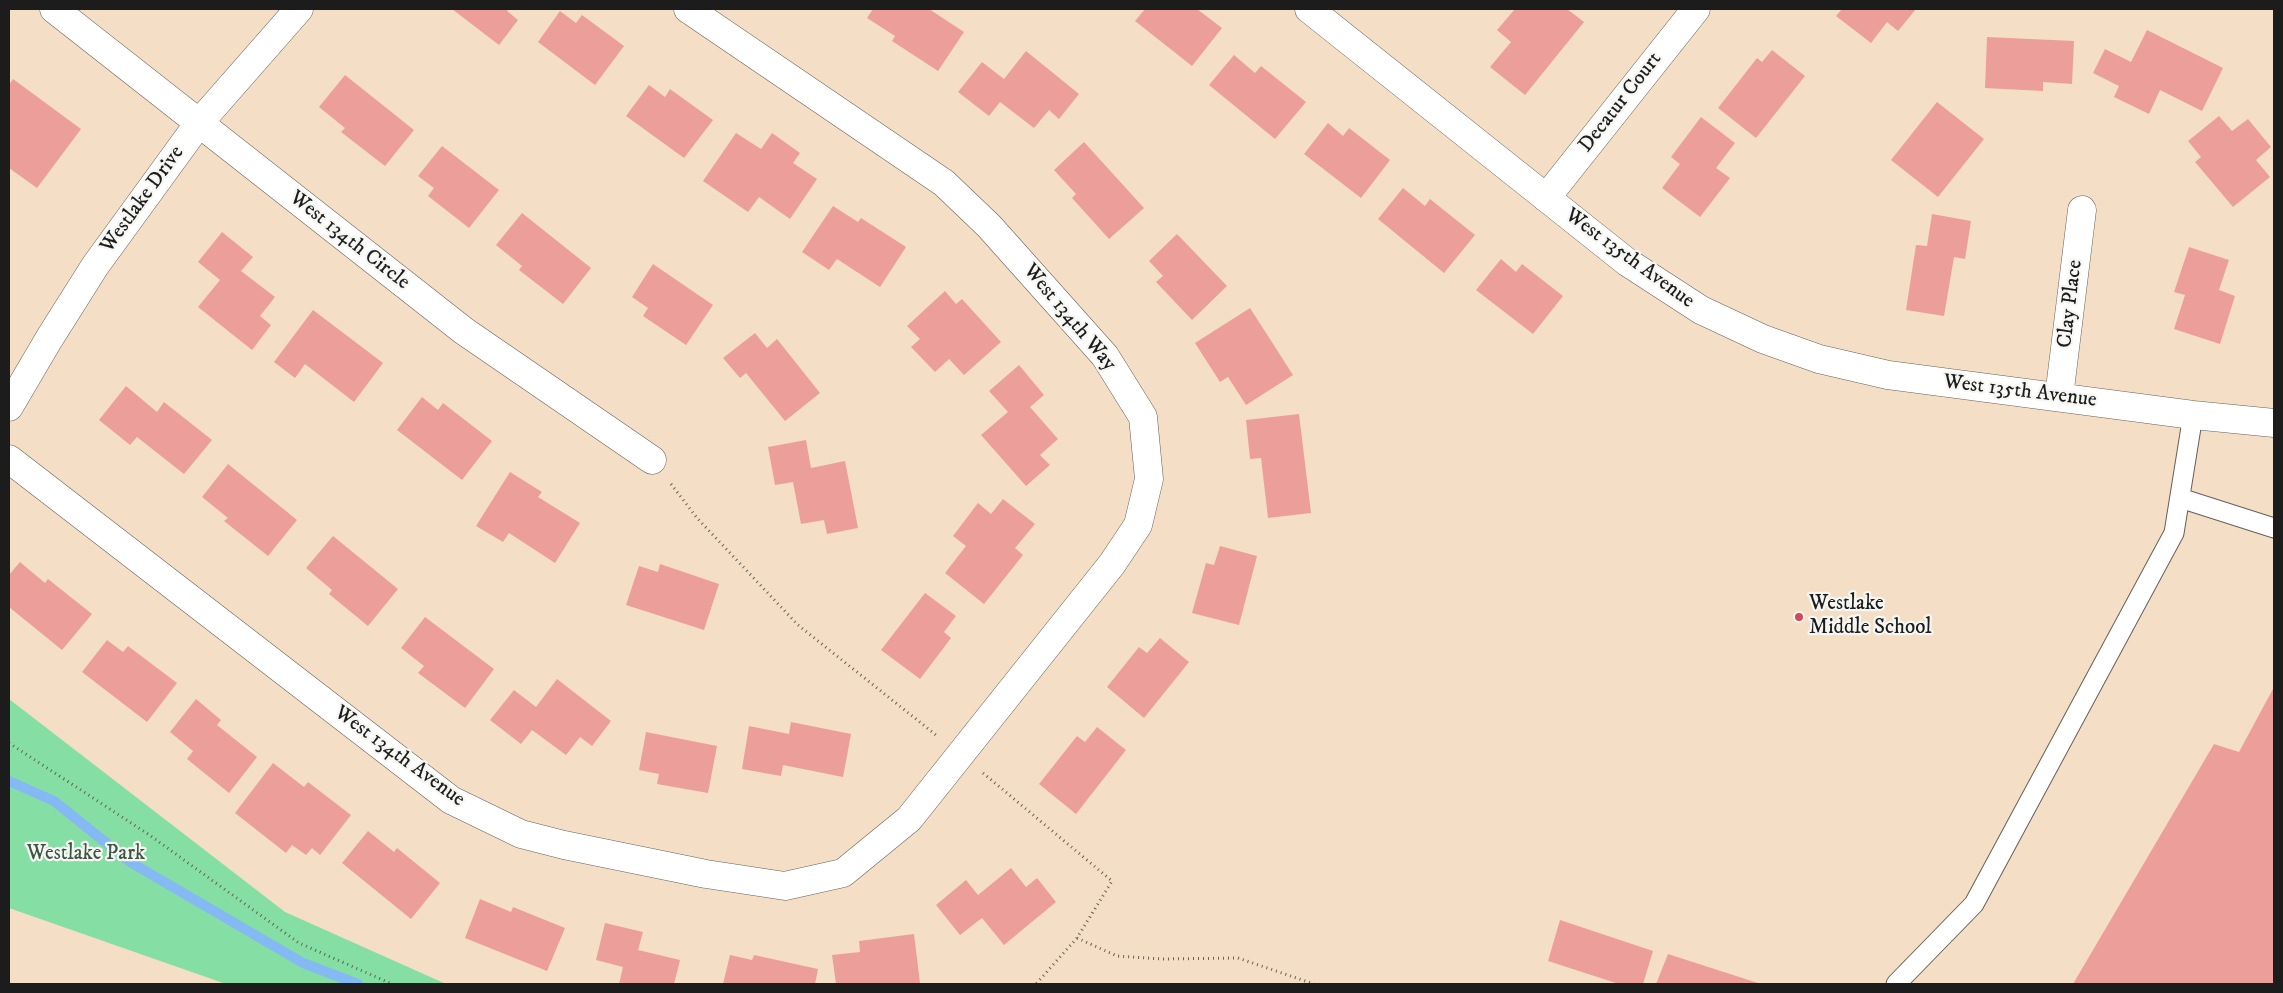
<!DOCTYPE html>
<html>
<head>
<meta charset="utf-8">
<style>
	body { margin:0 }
	#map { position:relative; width:2283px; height:993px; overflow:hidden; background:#f4dec5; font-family:"IM FELL DW Pica",serif }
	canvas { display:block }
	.frame { position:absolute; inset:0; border:10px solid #1c1c1c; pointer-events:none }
</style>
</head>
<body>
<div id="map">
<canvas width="2283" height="993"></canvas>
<div class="frame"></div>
</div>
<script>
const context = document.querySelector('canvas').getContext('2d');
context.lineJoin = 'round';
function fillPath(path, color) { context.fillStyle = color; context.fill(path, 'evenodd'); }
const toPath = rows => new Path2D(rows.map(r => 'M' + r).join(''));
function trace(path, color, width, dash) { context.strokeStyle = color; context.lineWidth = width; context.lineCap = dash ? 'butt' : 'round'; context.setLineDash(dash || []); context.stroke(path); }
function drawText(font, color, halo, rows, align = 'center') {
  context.font = font + ' "IM FELL DW Pica",serif'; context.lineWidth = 4.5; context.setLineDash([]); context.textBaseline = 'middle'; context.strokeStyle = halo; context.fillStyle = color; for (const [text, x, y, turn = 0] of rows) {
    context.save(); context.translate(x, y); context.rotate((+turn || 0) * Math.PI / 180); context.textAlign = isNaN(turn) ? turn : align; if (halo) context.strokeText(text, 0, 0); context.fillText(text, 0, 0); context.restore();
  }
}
fillPath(toPath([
	[9,699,285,912,446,984,226,984,9,908]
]), '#85dea3');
trace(toPath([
	[9,781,54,801,130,862,303,963,358,984]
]), '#85b9f3', 10);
fillPath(toPath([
	[452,9,509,9,507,11,518,20,499,45],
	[873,9,929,9,964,32,938,71,892,41,895,36,867,18],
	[1145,9,1197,9,1222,28,1192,66,1135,21],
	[1515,9,1567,9,1584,22,1525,95,1490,67,1511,42,1497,30],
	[1842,9,1916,9,1898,31,1887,22,1871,43,1836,16],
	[560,11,576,23,582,15,624,46,595,85,538,42],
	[2147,30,2223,68,2202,111,2160,90,2149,114,2114,97,2119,86,2093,73,2105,49,2131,62],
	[1987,37,2074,41,2072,84,2043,82,2043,91,1985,88],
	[1772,50,1805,76,1756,138,1718,108,1757,58,1762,62],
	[1026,51,1079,94,1059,119,1049,110,1034,128,1000,102,989,116,958,92,982,62,1004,79],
	[1234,55,1255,73,1261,66,1306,102,1275,139,1209,85],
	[345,75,414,130,385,166,341,132,345,128,319,107],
	[13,79,81,129,37,188,9,168,9,85],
	[649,85,665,97,670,89,713,120,684,158,626,116],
	[1937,102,1984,139,1938,197,1891,160],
	[2219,116,2232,131,2248,119,2271,147,2256,160,2270,177,2233,207,2195,162,2201,157,2188,141],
	[1701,117,1735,143,1716,168,1730,178,1700,217,1662,188,1680,164,1671,157],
	[1328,123,1343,136,1349,128,1390,160,1361,198,1304,154],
	[736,133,761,149,772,133,800,153,793,163,817,179,790,219,759,197,748,212,703,181],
	[1084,142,1144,208,1109,239,1072,198,1076,194,1054,170],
	[442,146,499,190,469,228,428,196,434,188,418,176],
	[1403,188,1425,206,1430,199,1475,235,1444,273,1378,219],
	[833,206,858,222,861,218,906,247,880,287,837,259,829,270,802,252],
	[522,213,591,268,563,304,519,270,522,266,496,245],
	[1932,214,1971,221,1965,259,1954,257,1944,316,1906,310,1916,245,1927,246],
	[222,232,253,257,241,271,275,297,260,316,271,325,252,350,198,307,220,280,198,262],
	[1177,234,1227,286,1192,320,1156,282,1163,276,1149,261],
	[2189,247,2229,260,2219,290,2235,296,2220,344,2174,329,2185,295,2174,292],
	[1501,259,1516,272,1522,264,1563,296,1533,334,1476,290],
	[653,264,713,305,686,345,643,316,648,308,632,297],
	[945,291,956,304,962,299,1001,342,964,375,949,359,935,372,911,347,920,339,907,326],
	[1250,308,1293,375,1246,405,1228,377,1220,382,1195,343],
	[313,310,383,363,354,402,305,364,295,378,274,362],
	[755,333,767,348,777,339,820,393,785,421,746,373,740,378,723,358],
	[1019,365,1044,395,1030,407,1058,439,1040,455,1050,465,1026,486,981,435,1008,412,989,391],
	[126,386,157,412,164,402,212,440,184,474,137,437,130,445,99,420],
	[422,397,438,410,443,403,492,441,462,480,397,430],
	[1299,414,1311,513,1268,518,1261,458,1250,459,1246,420],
	[806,440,811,468,845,461,858,528,827,534,824,520,801,524,793,482,775,485,768,447],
	[228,464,297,520,268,556,224,521,228,518,202,497],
	[510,472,542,492,538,497,580,523,555,563,509,533,503,542,476,526],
	[1003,499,1035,524,1015,548,1023,555,984,604,945,573,966,546,953,536,978,503,991,514],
	[333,536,398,589,368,626,329,594,332,590,306,568],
	[1220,546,1257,556,1239,625,1192,613,1206,563,1214,565],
	[20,562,45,583,48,579,92,614,62,650,9,607,9,575],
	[660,564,719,584,704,630,626,605,639,566,658,572],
	[925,593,956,616,944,632,951,638,920,679,881,650],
	[425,617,494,669,465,708,418,673,424,666,401,648],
	[1160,638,1189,662,1144,718,1107,687,1139,647,1147,653],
	[107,640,123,652,128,646,177,683,147,722,82,672],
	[557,679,611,721,592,746,580,737,566,755,532,730,521,744,490,720,514,690,536,707],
	[2274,687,2274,984,2073,984,2214,744,2239,752],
	[196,699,221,720,217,725,257,757,229,793,187,759,193,751,170,732],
	[791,722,851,734,843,777,783,765,781,776,742,769,749,726,789,734],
	[1097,727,1126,750,1076,814,1039,784,1077,736,1085,742],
	[646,732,717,746,708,793,657,784,659,774,639,770],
	[273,763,304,787,308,782,351,815,320,855,312,848,306,855,292,845,286,853,235,813],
	[368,831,394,852,397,848,440,883,411,919,342,863],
	[1011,868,1026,887,1037,878,1056,902,1004,945,982,918,960,935,936,905,966,880,978,895],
	[480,899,511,912,513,907,565,928,547,971,465,938],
	[1560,920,1653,951,1643,984,1619,984,1548,961],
	[605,923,643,932,638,950,680,960,674,984,619,984,623,967,596,960],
	[914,934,920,983,836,984,832,955,860,952,859,941],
	[1668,954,1761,984,1656,984],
	[730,955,752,960,754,955,818,969,815,984,723,984]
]), '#ec9f9a');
const service = toPath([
	[2180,498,2274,528],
	[1896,984,1974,904,2174,533,2193,415]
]);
const minor = toPath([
	[54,9,464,331,652,460],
	[1309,9,1627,262,1701,310,1763,339,1819,359,1888,375,2193,415,2274,423],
	[1546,198,1696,9],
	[2059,397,2082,210],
	[9,459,451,800,521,834,564,845,706,874,785,886,843,873,909,819,1112,564,1138,525,1149,479,1143,417,1105,356,989,226,944,183,688,9]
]);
const tertiary = toPath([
	[9,407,49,339,95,266,199,123,299,9]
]);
trace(service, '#686057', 21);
trace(minor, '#686057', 29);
trace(tertiary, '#686057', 29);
trace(toPath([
	[671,484,697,518,798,625,936,735],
	[9,743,148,834,299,943,392,984],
	[983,773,1112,881,1077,938,1036,984],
	[1077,938,1117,956,1162,959,1238,958,1314,984]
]), '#686057', 3, [1, 4]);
trace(service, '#fff', 19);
trace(minor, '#fff', 28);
trace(tertiary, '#fff', 28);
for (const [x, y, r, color] of [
	[1799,617,5,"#d1495b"]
]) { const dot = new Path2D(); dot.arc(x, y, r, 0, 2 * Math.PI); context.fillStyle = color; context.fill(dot); trace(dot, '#f6f6f2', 2); }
drawText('21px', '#1c1c1c', '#f6f6f2', [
	["Decatur Court",1621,103,-52],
	["Westlake Drive",143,200,-54],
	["West 134th Circle",349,241,38],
	["West 135th Avenue",1629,259,36],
	["Clay Place",2071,304,-83],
	["West 134th Way",1069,318,50],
	["West 135th Avenue",2020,392,7],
	["West 134th Avenue",399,757,36]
]);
drawText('21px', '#1c1c1c', '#f6f6f2', [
	["Westlake",1809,605],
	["Middle School",1809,629]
], 'left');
drawText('21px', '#3c5644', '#f6f6f2', [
	["Westlake Park",86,855]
]);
</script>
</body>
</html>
